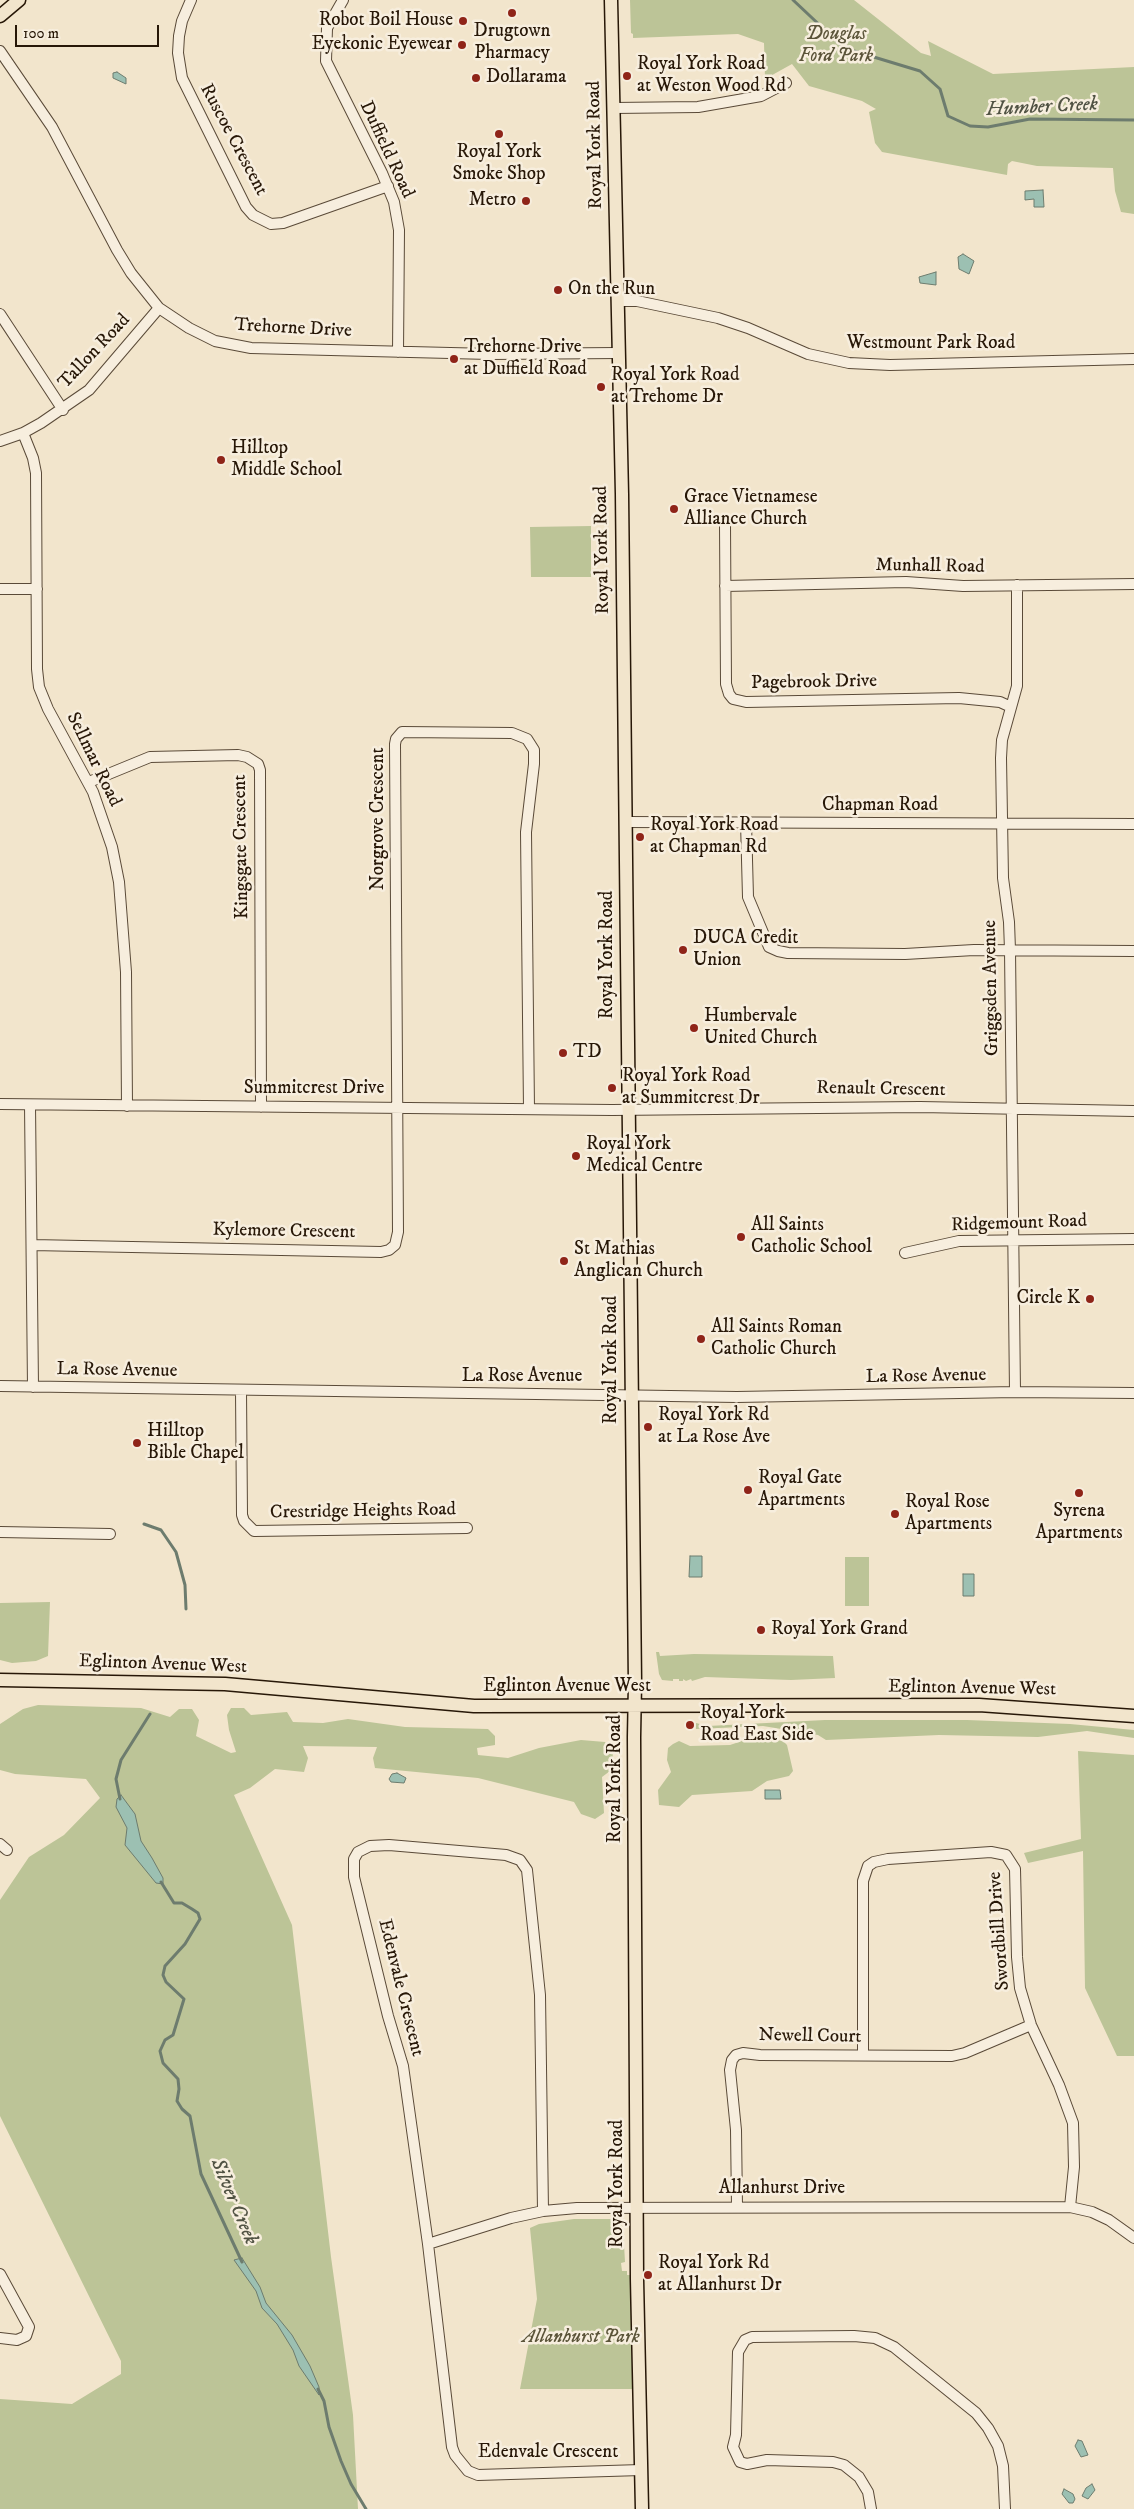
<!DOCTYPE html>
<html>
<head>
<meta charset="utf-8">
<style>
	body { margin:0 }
	#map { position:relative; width:1134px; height:2509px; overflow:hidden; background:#f2e5cc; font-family:"IM FELL DW Pica",serif }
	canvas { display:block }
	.scale { position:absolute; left:15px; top:25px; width:144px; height:22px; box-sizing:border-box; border:2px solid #271707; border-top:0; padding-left:6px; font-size:15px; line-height:18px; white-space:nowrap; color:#271707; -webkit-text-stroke:4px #f7eede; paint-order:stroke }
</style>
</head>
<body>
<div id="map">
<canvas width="1134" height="2509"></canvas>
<div class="scale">100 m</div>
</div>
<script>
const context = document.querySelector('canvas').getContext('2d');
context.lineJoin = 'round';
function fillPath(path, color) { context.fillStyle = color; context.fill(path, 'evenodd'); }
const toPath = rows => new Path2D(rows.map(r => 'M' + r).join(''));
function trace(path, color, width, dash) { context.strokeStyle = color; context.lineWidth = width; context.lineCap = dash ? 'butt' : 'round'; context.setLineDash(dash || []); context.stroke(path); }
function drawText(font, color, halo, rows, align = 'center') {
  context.font = font + ' "IM FELL DW Pica",serif'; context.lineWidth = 5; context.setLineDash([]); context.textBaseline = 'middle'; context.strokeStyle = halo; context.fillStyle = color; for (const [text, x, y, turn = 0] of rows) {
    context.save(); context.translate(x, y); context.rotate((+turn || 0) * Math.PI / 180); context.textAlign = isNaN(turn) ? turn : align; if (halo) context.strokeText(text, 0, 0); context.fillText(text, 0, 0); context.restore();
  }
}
fillPath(toPath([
	[630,0,854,0,921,53,931,56,928,41,993,74,1134,67,1134,214,1121,212,1115,191,1113,168,1037,166,1012,161,1008,164,1007,175,882,152,875,143,869,112,876,109,862,101,809,86,792,64,765,79,764,43,738,34,633,38,633,34,631,33],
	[591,526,591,577,531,577,530,527],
	[869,1557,869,1606,845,1606,845,1557],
	[50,1602,48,1656,36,1661,12,1663,0,1660,0,1603],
	[656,1652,659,1652,660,1656,694,1654,833,1656,835,1678,791,1680,705,1677,692,1681,691,1679,686,1681,683,1679,683,1681,679,1681,679,1679,673,1679,673,1681,662,1680,659,1674],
	[38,1705,141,1708,170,1717,179,1709,192,1709,199,1720,196,1736,231,1753,236,1752,229,1730,227,1715,231,1708,244,1708,251,1715,287,1712,293,1722,323,1723,348,1719,405,1727,488,1729,495,1736,495,1745,477,1748,478,1755,508,1758,539,1748,581,1740,605,1742,613,1754,610,1771,602,1777,604,1813,595,1819,581,1814,574,1802,478,1778,375,1768,373,1758,377,1747,303,1746,308,1758,304,1772,275,1769,250,1788,234,1795,292,1925,331,2257,353,2415,358,2509,0,2509,0,2399,72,2404,121,2374,121,2361,0,2116,0,1900,29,1857,64,1835,100,1798,86,1779,15,1774,0,1770,0,1724,23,1709],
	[825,1720,967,1720,1070,1724,1134,1730,1134,1738,1087,1731,1038,1737,939,1735,826,1740,818,1735,763,1726,696,1729,696,1723,708,1726],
	[754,1737,783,1741,787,1745,793,1771,789,1776,767,1781,752,1791,692,1795,679,1807,659,1805,658,1790,671,1772,667,1760,668,1748,673,1744,679,1741,690,1746,730,1745],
	[1078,1751,1134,1755,1134,2056,1117,2056,1085,1988,1083,1851,1028,1863,1024,1853,1081,1839],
	[574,2219,615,2219,623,2227,625,2262,621,2263,622,2271,627,2271,627,2275,630,2275,632,2300,632,2389,520,2389,537,2299,530,2228,539,2224]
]), '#bcc497');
const water = toPath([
	[117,72,126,78,126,84,113,78,113,73,117,72],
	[1043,190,1044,207,1034,207,1034,199,1025,200,1025,191,1043,190],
	[963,254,974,261,969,274,959,269,958,257,963,254],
	[936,272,936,285,920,283,919,277,936,272],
	[690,1556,702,1556,702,1577,689,1577,690,1556],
	[963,1574,974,1574,974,1596,963,1596,963,1574],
	[397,1773,406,1778,404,1783,391,1782,389,1779,392,1774,397,1773],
	[765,1790,780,1790,781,1799,765,1799,765,1790],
	[121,1795,135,1814,141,1841,152,1858,163,1878,163,1884,156,1883,125,1845,127,1828,116,1807,117,1799,121,1795],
	[242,2258,260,2287,266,2303,292,2335,310,2366,319,2387,319,2395,299,2366,293,2350,277,2324,262,2308,256,2291,234,2260,242,2258],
	[1078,2440,1082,2441,1088,2455,1081,2457,1075,2446,1078,2440],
	[1092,2484,1095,2490,1088,2499,1082,2496,1086,2488,1092,2484],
	[1064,2489,1073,2494,1075,2499,1073,2503,1069,2503,1062,2494,1064,2489]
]);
fillPath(water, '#9cc0b2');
trace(water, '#6d7c6e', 1);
trace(toPath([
	[793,0,844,48,920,71,940,89,948,116,970,126,988,127,1030,119,1134,120],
	[144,1524,161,1530,176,1552,185,1585,186,1609],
	[120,1799,116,1779,121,1760,150,1714],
	[161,1882,174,1903,182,1903,192,1909,198,1913,200,1919,185,1944,165,1966,163,1975,166,1982,184,1999,173,2035,165,2040,160,2051,163,2063,178,2079,179,2089,177,2101,182,2109,190,2116,201,2174,242,2262],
	[318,2389,324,2401,329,2427,341,2461,351,2484,366,2509]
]), '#6d7c6e', 3);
const minor = toPath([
	[191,0,182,21,179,36,178,53,182,78,246,207,253,215,271,224,283,223,388,186],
	[343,0,327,28,326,61,382,173,394,202,399,230,398,352],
	[0,51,52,127,117,250,131,273,159,308,189,328,215,341,251,348,490,354,618,353],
	[614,108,698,107,761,96,786,83],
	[617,301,637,301,718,318,748,328,808,354,849,363,890,365,1134,359],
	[0,314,63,410],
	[23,433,33,458,36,473,37,669,39,687,48,709,93,792,112,847,119,882,126,972,127,1106],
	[0,441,23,433,41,423,89,390,159,308],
	[725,525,726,684,729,694,733,699,746,702,959,698,1000,702,1011,707],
	[725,586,906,582,963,586,1134,584],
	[0,589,37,589],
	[89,782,150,757,238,755,247,757,258,764,260,770,261,1107],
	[626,822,1134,824],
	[746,822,748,897,769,947,778,951,788,953,905,954,974,950,1134,951],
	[0,1104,612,1110,920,1107,1134,1111],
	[30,1105,33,1387],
	[32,1245,381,1252,389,1250,395,1245,398,1232,395,744,396,739,402,732,512,733,527,739,534,750,534,764,526,832,529,1109],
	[905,1253,959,1241,1134,1239],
	[0,1386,737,1397,1015,1392,1134,1393],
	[241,1391,242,1515,244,1521,254,1531,467,1528],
	[1015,1392,1010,950,1009,922,1003,878,1001,758,1002,740,1017,686,1017,585],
	[0,1532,110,1534],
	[0,1844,7,1850],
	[863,2055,863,1881,868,1866,874,1862,888,1859,991,1852,1006,1855,1015,1869,1017,1957,1020,1988,1031,2025,1059,2085,1073,2123,1074,2167,1070,2207],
	[737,2207,736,2130,730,2070,732,2060,736,2055,743,2053,760,2055,952,2056,965,2053,1031,2025],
	[543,2211,540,1995,527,1870,520,1860,506,1855,389,1845,370,1846,358,1852,354,1859,354,1877,388,2016,403,2066,428,2244,452,2447,455,2455,468,2471,478,2475,641,2470],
	[428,2244,511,2218,543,2211,577,2208,1070,2207,1092,2212,1109,2220,1134,2238],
	[0,2274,29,2327,26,2336,17,2340,0,2338],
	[871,2509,868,2492,859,2477,844,2465,833,2462,767,2460,747,2464,740,2462,733,2447,736,2435,738,2352,745,2340,752,2337,854,2336,875,2338,894,2347,976,2413,988,2428,998,2446,1003,2466,1005,2509]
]);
const major = toPath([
	[611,0,622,494,635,1683,634,1737,637,2279,642,2509],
	[0,16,19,0],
	[0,1680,225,1684,474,1706,979,1705,1134,1716]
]);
trace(minor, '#5a4a38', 12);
trace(major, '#271707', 15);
trace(minor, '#f7eede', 10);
trace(major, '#f2e5cc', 12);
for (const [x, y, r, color] of [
	[512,13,5,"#8f2418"],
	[463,21,5,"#8f2418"],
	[462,45,5,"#8f2418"],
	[627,76,5,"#8f2418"],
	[476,78,5,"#8f2418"],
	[499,134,5,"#8f2418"],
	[526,201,5,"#8f2418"],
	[558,290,5,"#8f2418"],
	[454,359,5,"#8f2418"],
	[601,387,5,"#8f2418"],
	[221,460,5,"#8f2418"],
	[674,509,5,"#8f2418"],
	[640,837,5,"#8f2418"],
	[683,950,5,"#8f2418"],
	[694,1028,5,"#8f2418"],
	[563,1053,5,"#8f2418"],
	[612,1088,5,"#8f2418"],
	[576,1156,5,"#8f2418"],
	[741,1237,5,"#8f2418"],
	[564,1261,5,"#8f2418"],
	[1090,1299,5,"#8f2418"],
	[701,1339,5,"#8f2418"],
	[648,1427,5,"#8f2418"],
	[137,1443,5,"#8f2418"],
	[748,1490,5,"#8f2418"],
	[1079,1493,5,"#8f2418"],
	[895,1514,5,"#8f2418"],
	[761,1630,5,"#8f2418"],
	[690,1725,5,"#8f2418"],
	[648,2275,5,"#8f2418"]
]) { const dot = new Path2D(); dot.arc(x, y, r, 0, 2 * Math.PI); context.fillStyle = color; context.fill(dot); trace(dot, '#f7eede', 2); }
drawText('19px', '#271707', '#f7eede', [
	["Robot Boil House",453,21,"right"],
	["Drugtown",512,32,"center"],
	["Pharmacy",512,54,"center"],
	["Eyekonic Eyewear",452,45,"right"],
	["Royal York Road",637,65],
	["at Weston Wood Rd",637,87],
	["Dollarama",486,78],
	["Royal York",499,153,"center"],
	["Smoke Shop",499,175,"center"],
	["Metro",516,201,"right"],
	["On the Run",568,290],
	["Trehorne Drive",464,348],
	["at Duffield Road",464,370],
	["Royal York Road",611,376],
	["at Trehome Dr",611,398],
	["Hilltop",231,449],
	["Middle School",231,471],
	["Grace Vietnamese",684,498],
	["Alliance Church",684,520],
	["Royal York Road",650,826],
	["at Chapman Rd",650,848],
	["DUCA Credit",693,939],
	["Union",693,961],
	["Humbervale",704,1017],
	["United Church",704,1039],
	["TD",573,1053],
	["Royal York Road",622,1077],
	["at Summitcrest Dr",622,1099],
	["Royal York",586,1145],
	["Medical Centre",586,1167],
	["All Saints",751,1226],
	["Catholic School",751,1248],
	["St Mathias",574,1250],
	["Anglican Church",574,1272],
	["Circle K",1080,1299,"right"],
	["All Saints Roman",711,1328],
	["Catholic Church",711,1350],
	["Royal York Rd",658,1416],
	["at La Rose Ave",658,1438],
	["Hilltop",147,1432],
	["Bible Chapel",147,1454],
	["Royal Gate",758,1479],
	["Apartments",758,1501],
	["Royal Rose",905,1503],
	["Apartments",905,1525],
	["Syrena",1079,1512,"center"],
	["Apartments",1079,1534,"center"],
	["Royal York Grand",771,1630],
	["Royal York",700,1714],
	["Road East Side",700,1736],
	["Royal York Rd",658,2264],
	["at Allanhurst Dr",658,2286]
], 'left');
drawText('italic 19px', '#5b5439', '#f7eede', [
	["Douglas",836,35],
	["Ford Park",836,57],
	["Allanhurst Park",581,2338]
]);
drawText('19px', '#271707', '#f7eede', [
	["Ruscoe Crescent",233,140,62],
	["Royal York Road",596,145,-91],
	["Duffield Road",386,150,65],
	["Trehorne Drive",293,329,3],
	["Westmount Park Road",931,344],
	["Tallon Road",95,352,-47],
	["Royal York Road",603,550,-91],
	["Munhall Road",930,567,1],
	["Pagebrook Drive",814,683,-1],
	["Sellmar Road",93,760,64],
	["Chapman Road",880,806],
	["Norgrove Crescent",379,819,-90],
	["Kingsgate Crescent",242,847,-91],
	["Royal York Road",608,955,-90],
	["Griggsden Avenue",992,988,-91],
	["Summitcrest Drive",314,1089],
	["Renault Crescent",881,1090,1],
	["Ridgemount Road",1019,1224,-2],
	["Kylemore Crescent",284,1232,1],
	["Royal York Road",612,1360,-90],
	["La Rose Avenue",117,1371,1],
	["La Rose Avenue",522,1377],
	["La Rose Avenue",926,1377,-1],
	["Crestridge Heights Road",363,1512,-1],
	["Eglinton Avenue West",163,1665,2],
	["Eglinton Avenue West",567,1687],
	["Eglinton Avenue West",972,1689,1],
	["Royal York Road",616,1779,-90],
	["Swordbill Drive",1000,1931,-94],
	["Edenvale Crescent",400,1988,76],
	["Newell Court",810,2037,1],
	["Royal York Road",618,2184,-90],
	["Allanhurst Drive",782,2189],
	["Edenvale Crescent",548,2453]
]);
drawText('italic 20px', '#505243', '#f7eede', [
	["Humber Creek",1042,108,-3],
	["Silver Creek",233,2202,67]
]);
</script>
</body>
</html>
